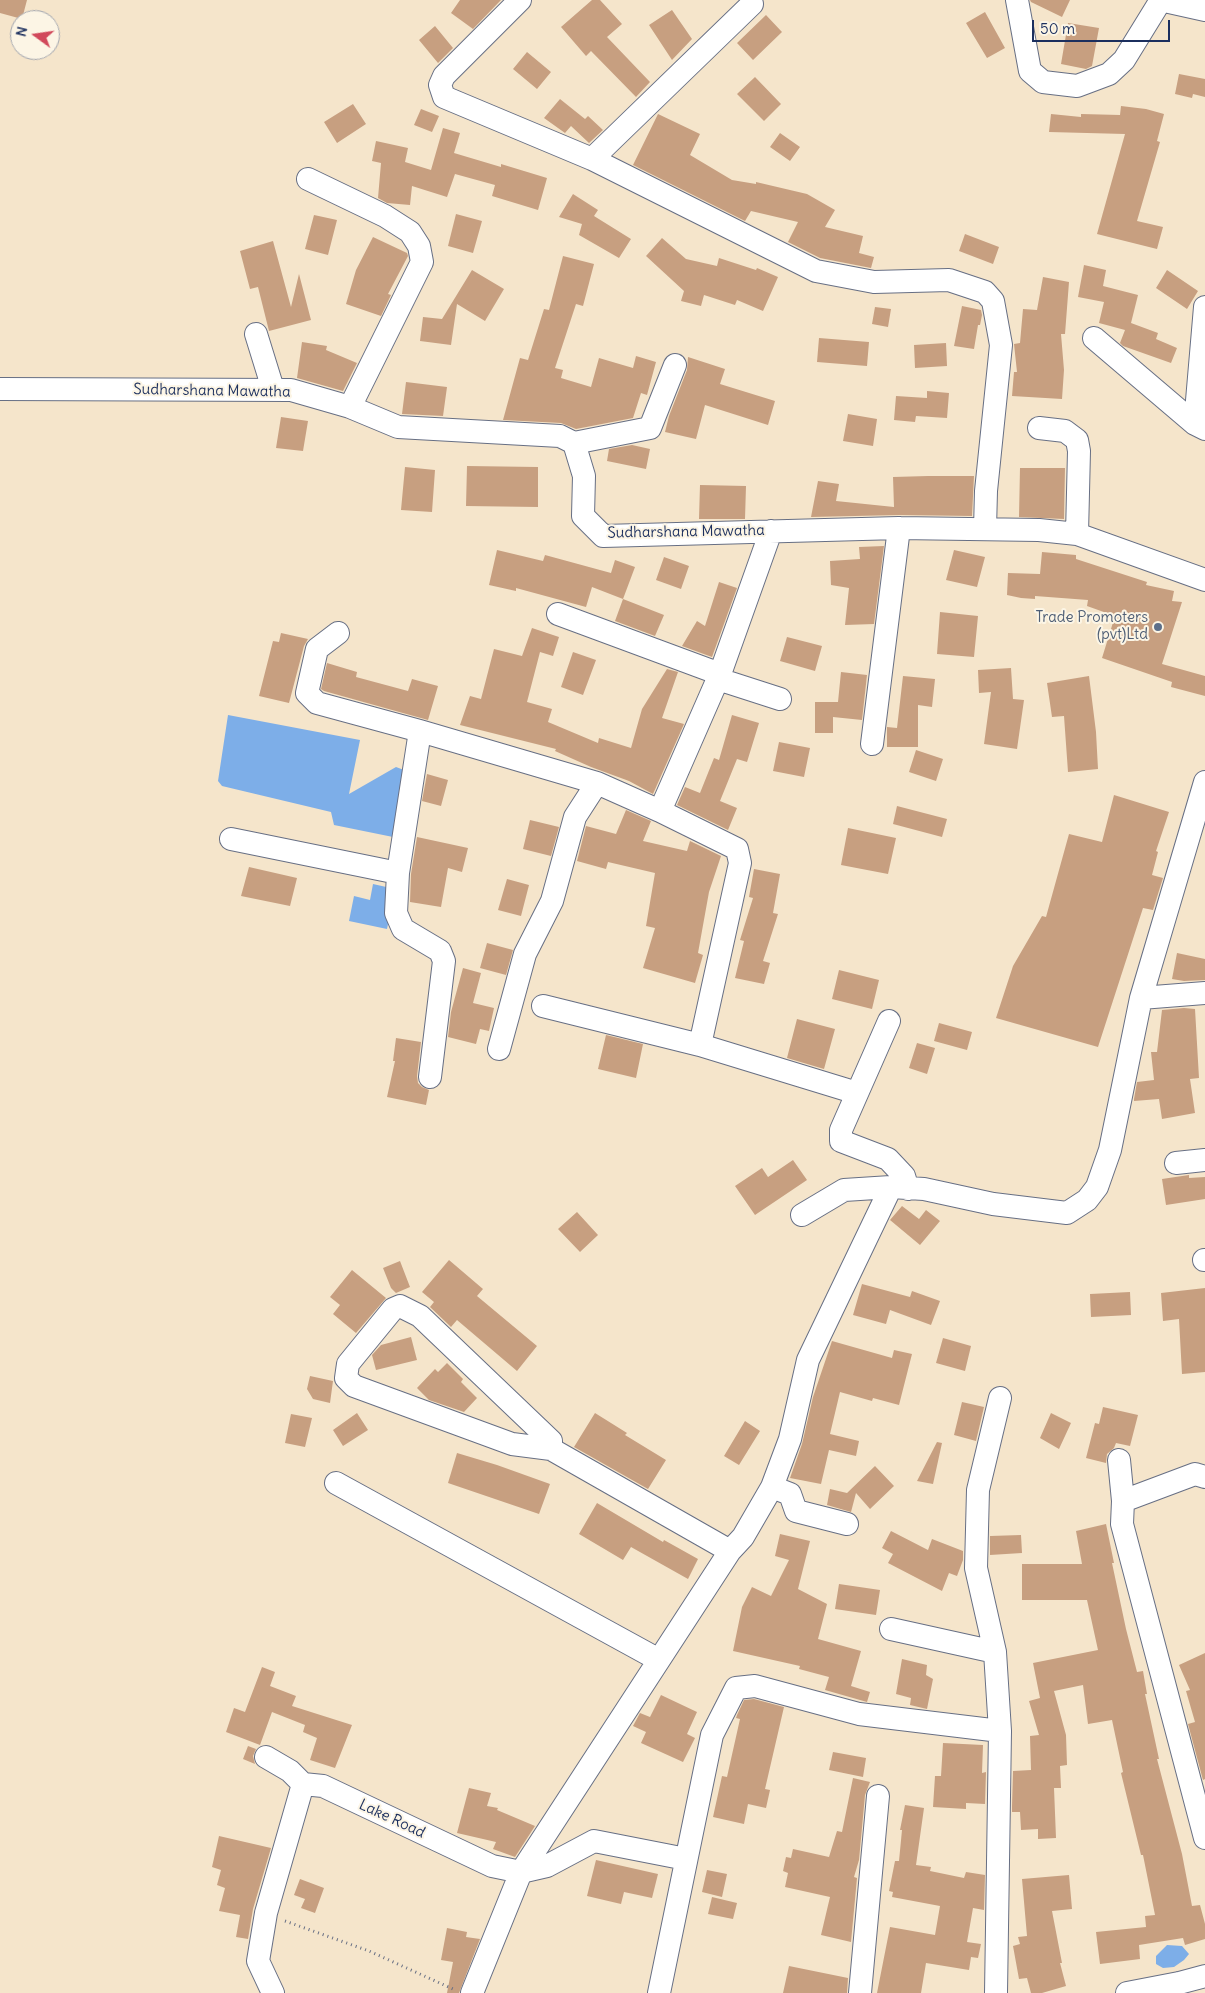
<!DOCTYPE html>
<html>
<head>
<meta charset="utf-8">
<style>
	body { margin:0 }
	#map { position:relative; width:1205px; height:1993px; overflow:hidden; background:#f5e5cb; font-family:Delius,sans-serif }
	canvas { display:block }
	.north { position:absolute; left:10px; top:10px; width:50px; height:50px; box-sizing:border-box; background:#fcf5e5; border:1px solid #a2a6af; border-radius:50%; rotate:284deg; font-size:14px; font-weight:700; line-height:20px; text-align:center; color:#1b2f5e }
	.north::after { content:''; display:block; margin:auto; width:18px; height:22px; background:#d1495b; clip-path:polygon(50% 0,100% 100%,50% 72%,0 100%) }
	.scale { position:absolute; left:1032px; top:20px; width:138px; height:22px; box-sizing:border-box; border:2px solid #1b2f5e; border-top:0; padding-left:6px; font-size:15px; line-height:18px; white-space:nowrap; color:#1b2f5e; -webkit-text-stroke:4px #fcf5e5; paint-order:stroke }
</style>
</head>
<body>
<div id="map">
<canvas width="1205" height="1993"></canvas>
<div class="north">N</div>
<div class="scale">50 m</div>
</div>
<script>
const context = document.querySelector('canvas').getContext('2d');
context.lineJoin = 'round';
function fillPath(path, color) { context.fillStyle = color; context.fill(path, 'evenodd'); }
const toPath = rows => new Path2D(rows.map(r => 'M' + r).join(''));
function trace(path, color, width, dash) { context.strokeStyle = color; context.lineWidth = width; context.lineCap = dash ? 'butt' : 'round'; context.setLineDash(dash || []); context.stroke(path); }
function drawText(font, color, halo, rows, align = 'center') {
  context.font = font + ' Delius,sans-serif'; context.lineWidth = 4; context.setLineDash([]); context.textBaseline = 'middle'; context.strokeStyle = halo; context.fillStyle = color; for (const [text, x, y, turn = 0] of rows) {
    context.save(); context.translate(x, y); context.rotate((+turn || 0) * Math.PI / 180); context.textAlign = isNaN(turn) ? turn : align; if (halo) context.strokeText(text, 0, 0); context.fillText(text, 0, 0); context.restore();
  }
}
fillPath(toPath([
	[228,715,360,740,349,794,396,767,404,770,393,837,334,825,331,812,222,786,218,781],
	[373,884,395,889,387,929,349,921,354,896,370,900],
	[1167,1945,1182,1946,1189,1954,1184,1960,1174,1967,1163,1968,1156,1964,1156,1956]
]), '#7daee8');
fillPath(toPath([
	[0,0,27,0,22,19,0,13],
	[460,0,501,0,473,29,451,13],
	[592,0,600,0,622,24,607,37,650,82,636,97,591,51,586,56,561,27],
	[1030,0,1070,0,1062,17,1031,2],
	[672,10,692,39,672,60,649,25],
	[985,12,1005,48,987,58,966,23],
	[766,15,782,32,753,60,737,43],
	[1068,23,1099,28,1092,66,1086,69,1061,64],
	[435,26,453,48,438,63,419,40],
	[527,52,551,72,537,89,513,69],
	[1179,74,1205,79,1205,97,1193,94,1192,98,1175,94],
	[755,77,781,104,764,121,737,94],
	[560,99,585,119,588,116,603,130,589,143,571,126,565,133,544,118],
	[353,104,366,124,337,143,324,122],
	[1121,106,1146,109,1164,114,1157,141,1160,142,1137,221,1163,227,1157,249,1097,234,1125,134,1049,132,1051,114,1081,117,1081,114,1120,115],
	[421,109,439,116,432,132,414,125],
	[658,114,700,134,690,155,732,180,756,184,756,182,807,194,835,210,825,227,863,236,859,253,874,257,871,268,820,258,788,242,798,222,751,211,745,221,633,165],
	[443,128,460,133,454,153,501,167,501,164,547,178,538,210,492,196,495,185,455,174,447,197,412,186,410,205,387,203,378,198,381,163,372,161,376,141,408,148,405,162,431,170],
	[780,133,800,147,790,161,770,147],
	[573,194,598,210,594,216,631,239,619,258,579,235,582,224,559,217],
	[456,214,482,221,473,253,448,246],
	[314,215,337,220,328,255,305,249],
	[965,234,999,247,993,264,959,251],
	[373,237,407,253,408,256,388,294,391,295,381,316,346,304,356,270],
	[662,238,686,259,717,266,719,258,756,270,757,268,778,277,763,311,737,300,735,305,704,295,701,306,681,301,684,291,646,256],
	[273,241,291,307,299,274,311,320,269,331,258,287,250,289,240,251],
	[563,256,594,264,583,306,576,304,555,368,563,370,561,378,591,387,599,358,633,368,636,356,656,362,647,395,641,393,633,418,576,429,561,423,503,420,520,358,528,360,544,309,549,310],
	[1084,265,1106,270,1103,286,1138,295,1131,323,1158,333,1156,339,1177,348,1171,363,1123,346,1120,343,1125,330,1099,323,1104,302,1078,297],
	[472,270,504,289,485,321,457,304,451,345,420,341,423,317,442,319],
	[1167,270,1198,291,1187,309,1156,288],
	[1043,277,1069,282,1065,334,1061,334,1064,370,1062,399,1012,396,1014,372,1017,372,1014,344,1020,343,1023,309,1037,310],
	[962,306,981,310,982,315,980,325,978,325,974,349,954,346],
	[875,307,891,309,888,327,872,324],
	[819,338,869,342,867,366,817,362],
	[302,342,327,346,326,350,357,363,343,391,297,378],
	[946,343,947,366,915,368,914,345],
	[688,357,725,369,720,384,775,401,768,425,705,405,696,439,665,432,669,416,687,370],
	[406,382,447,387,443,416,402,414],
	[927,391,949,393,947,418,916,416,915,422,894,420,896,396,927,398],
	[848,414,877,419,873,446,843,441],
	[281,417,308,421,303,451,276,448],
	[632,445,650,449,646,469,607,461,609,449],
	[467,466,538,467,538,507,466,506],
	[405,467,435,470,432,512,401,510],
	[1020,468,1065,468,1064,519,1019,517],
	[928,476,974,476,972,516,899,515,811,517,818,481,839,484,836,501,894,507,893,477],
	[700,485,746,486,745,519,699,519],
	[884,546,874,624,845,625,849,588,831,585,830,561,860,559,859,547],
	[497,550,543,561,545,555,611,573,615,560,635,567,623,599,592,587,586,607,516,588,516,591,489,585],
	[954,550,985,557,977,587,946,580],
	[1042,552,1076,555,1076,559,1147,582,1146,585,1174,591,1172,601,1182,602,1162,664,1205,676,1205,696,1171,687,1172,682,1102,658,1115,616,1087,606,1088,600,1035,596,1035,599,1021,598,1007,595,1008,573,1040,574],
	[664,557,689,566,681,589,656,580],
	[719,582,737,588,712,657,682,646,697,621,705,626],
	[623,599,664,615,655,636,615,621],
	[940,612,978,616,974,657,937,654],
	[532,628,559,637,553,656,540,652,527,702,552,709,548,722,598,743,599,738,631,748,642,709,667,669,678,672,662,718,684,724,653,794,629,781,591,767,555,751,556,749,460,725,470,696,481,699,494,649,522,656],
	[281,633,308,639,304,646,289,703,259,696,273,641,279,642],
	[787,637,822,646,815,671,780,661],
	[573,652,596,660,583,695,561,687],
	[327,663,357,672,356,677,408,691,412,679,438,686,428,720,324,691,321,689],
	[1011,668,1013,699,1024,700,1017,749,984,744,991,692,979,693,978,670],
	[841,672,867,675,862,720,833,717,833,733,815,733,815,702,838,702],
	[903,676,935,679,932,707,918,705,918,747,887,747,887,727,897,728],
	[1089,676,1096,732,1098,769,1068,772,1064,716,1052,717,1047,683],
	[732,715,759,723,747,762,737,759,720,801,737,808,728,830,677,805,685,787,700,793,714,758,719,760],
	[779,742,810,748,804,777,773,771],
	[916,750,943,759,936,781,909,772],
	[427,774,448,780,441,806,422,801],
	[1114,795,1169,812,1156,851,1158,852,1152,875,1163,878,1153,910,1143,908,1098,1047,996,1018,1013,966,1042,916,1046,917,1069,834,1102,842],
	[897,806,947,819,942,837,893,824],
	[626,810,651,821,643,841,687,851,690,841,721,856,709,892,698,953,703,955,695,983,643,968,655,928,646,926,655,873,608,862,606,869,577,861,586,826,616,834],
	[530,820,559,827,551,856,523,849],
	[848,828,896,838,888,874,841,865],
	[417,837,468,848,462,872,448,868,441,907,410,902,411,874],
	[249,867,297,878,290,906,241,896],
	[754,869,780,874,773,913,778,914,763,961,770,963,764,984,735,978,744,941,740,940,753,898,749,897],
	[507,879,529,885,521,916,498,910],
	[487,943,513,950,506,975,480,968],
	[1177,953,1205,959,1205,980,1184,981,1172,979],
	[463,968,481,973,473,1003,494,1008,489,1031,480,1029,476,1044,448,1037,451,1012],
	[839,970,879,980,872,1009,832,999],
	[1184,1008,1195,1009,1199,1078,1190,1079,1195,1113,1162,1119,1159,1099,1134,1101,1134,1099,1137,1082,1154,1080,1151,1052,1157,1052,1162,1010],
	[797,1019,835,1029,824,1069,787,1058],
	[939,1023,972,1032,967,1050,934,1041],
	[606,1035,643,1044,636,1078,598,1069],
	[396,1038,421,1042,417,1076,418,1083,422,1087,429,1090,426,1105,387,1097,395,1061,393,1061],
	[917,1043,935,1048,927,1074,909,1068],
	[793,1160,807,1180,755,1215,735,1186,762,1168,768,1177],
	[1189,1175,1189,1178,1205,1177,1205,1199,1166,1205,1162,1179],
	[902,1206,919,1219,926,1210,940,1221,920,1245,890,1220],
	[577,1212,598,1235,580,1252,558,1229],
	[449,1260,483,1289,477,1296,537,1346,517,1371,457,1320,451,1327,430,1307,434,1302,422,1292],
	[400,1261,410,1287,396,1293,391,1288,383,1268],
	[352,1270,386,1298,356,1333,333,1314,340,1305,330,1297],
	[862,1284,910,1297,912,1291,940,1301,931,1325,890,1310,886,1324,853,1315],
	[1205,1288,1205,1372,1182,1374,1179,1319,1163,1321,1161,1293],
	[1130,1292,1131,1315,1091,1317,1090,1294],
	[411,1337,417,1360,376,1370,372,1355,381,1345],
	[943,1338,971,1346,965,1371,936,1363],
	[832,1341,892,1358,894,1350,912,1354,899,1405,873,1398,872,1401,840,1392,830,1434,859,1441,856,1456,829,1450,821,1484,790,1478,802,1444,813,1397],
	[447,1363,463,1379,461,1382,477,1398,464,1412,429,1400,417,1388,435,1369,438,1372],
	[310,1376,333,1381,330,1403,313,1399,307,1389],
	[962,1402,984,1407,976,1441,954,1435],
	[1103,1407,1138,1415,1130,1446,1116,1443,1114,1448,1107,1454,1106,1463,1086,1458,1095,1423,1099,1424],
	[357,1413,368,1430,343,1446,333,1430],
	[595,1413,627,1433,625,1435,666,1460,648,1489,574,1447],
	[1051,1413,1071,1423,1059,1449,1040,1438],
	[291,1414,312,1418,305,1447,285,1443],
	[745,1421,760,1431,739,1465,724,1456],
	[937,1442,942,1443,933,1484,917,1481],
	[457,1453,497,1465,550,1484,539,1514,448,1483],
	[875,1466,894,1486,870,1509,856,1493,851,1512,827,1505,830,1489,847,1493],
	[597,1503,663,1542,664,1540,698,1559,688,1579,631,1547,623,1560,579,1534],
	[1106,1524,1114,1563,1112,1563,1126,1629,1137,1672,1143,1671,1147,1694,1145,1694,1159,1759,1157,1759,1182,1854,1192,1906,1200,1905,1205,1924,1205,1939,1185,1945,1183,1938,1139,1945,1140,1959,1100,1964,1096,1932,1146,1927,1145,1916,1155,1915,1143,1855,1141,1855,1121,1773,1123,1772,1112,1720,1088,1724,1083,1685,1054,1691,1066,1735,1067,1765,1060,1766,1061,1788,1054,1788,1056,1838,1038,1839,1038,1829,1021,1830,1020,1812,1012,1812,1012,1806,1013,1771,1031,1770,1030,1736,1039,1735,1029,1701,1040,1698,1033,1663,1098,1650,1087,1600,1022,1600,1022,1564,1082,1564,1076,1531],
	[891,1531,928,1550,932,1539,963,1551,963,1560,957,1576,949,1573,942,1591,888,1563,893,1554,882,1548],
	[780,1534,810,1541,798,1589,827,1604,818,1639,861,1651,851,1686,870,1692,867,1702,825,1690,829,1677,799,1669,800,1666,733,1651,742,1607,752,1587,771,1596,789,1560,775,1556],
	[1021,1535,1022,1553,990,1555,990,1536],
	[839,1584,880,1590,876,1615,835,1609],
	[1205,1653,1205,1779,1203,1780,1188,1724,1195,1722,1186,1691,1190,1690,1179,1665],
	[902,1659,927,1665,926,1675,933,1679,927,1709,910,1705,911,1698,896,1694],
	[262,1667,275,1672,270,1686,296,1696,292,1706,352,1725,335,1768,310,1760,317,1738,303,1732,305,1725,272,1712,260,1745,226,1732,234,1708,245,1712],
	[661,1695,697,1712,687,1734,695,1738,683,1762,641,1743,646,1732,633,1726,640,1713,650,1717],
	[754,1699,784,1707,765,1789,770,1790,766,1808,748,1804,744,1824,713,1817,722,1776,727,1777,740,1719,736,1718,737,1715,744,1700],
	[943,1743,983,1745,982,1773,986,1772,985,1804,966,1803,966,1809,933,1807,935,1776,941,1776],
	[248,1746,256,1749,253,1756,255,1764,243,1759],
	[833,1752,866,1758,863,1777,829,1770],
	[853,1778,870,1782,865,1795,859,1860,854,1877,857,1878,851,1942,821,1935,830,1897,785,1887,788,1873,783,1871,786,1857,791,1858,793,1849,829,1857,837,1831,842,1832],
	[469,1788,491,1793,487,1806,498,1808,497,1810,535,1826,515,1857,493,1849,496,1842,457,1833],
	[905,1805,924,1808,916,1865,931,1867,930,1871,964,1878,966,1872,985,1875,984,1910,973,1908,967,1942,981,1944,978,1958,971,1957,969,1970,926,1963,921,1993,877,1993,890,1927,935,1935,940,1906,892,1897,893,1892,889,1891,895,1861,899,1861,902,1830,900,1830],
	[219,1836,271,1848,253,1909,248,1939,236,1937,240,1915,219,1911,225,1888,217,1885,221,1870,212,1867],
	[596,1860,658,1874,652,1898,624,1892,621,1904,587,1896],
	[707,1870,727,1874,722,1897,702,1892],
	[1069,1875,1072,1909,1052,1911,1062,1963,1060,1963,1066,1986,1042,1993,1031,1993,1027,1978,1019,1979,1013,1946,1020,1944,1018,1937,1027,1936,1022,1879],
	[300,1879,324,1888,315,1913,301,1908,305,1899,294,1895],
	[712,1897,737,1903,733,1919,708,1914],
	[447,1928,467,1932,466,1937,480,1939,459,1993,447,1993,453,1962,441,1960],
	[789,1966,848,1978,847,1993,783,1993]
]), '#c79f80');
const minor = toPath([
	[520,0,444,76,440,85,444,97,592,159,816,271,874,282,949,280,985,292,993,301,1001,345,986,491,985,529],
	[1017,0,1030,71,1043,82,1077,86,1109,74,1124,60,1161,0],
	[1160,0,1205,10],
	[592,159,752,4],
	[308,179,385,216,410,232,419,246,422,262,350,407],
	[256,334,273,389],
	[1094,338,1195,424,1205,429],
	[0,389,291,390,350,407,398,427,560,436,574,443,584,476,583,516,603,536,899,528,1039,530,1077,534,1205,580],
	[1195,424,1205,307],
	[1039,428,1065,431,1077,440,1079,451,1077,534],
	[574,443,650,428,675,365],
	[558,614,720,674],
	[338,633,317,649,307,693,317,703,420,731,597,783,660,811,737,849,740,863,700,1045],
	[718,679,780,699],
	[420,731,398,873,396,913,403,929,440,951,444,961,430,1077],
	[872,744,899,528],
	[660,811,720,674,771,531],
	[231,839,398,873],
	[1141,998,1205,993],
	[543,1006,700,1045,857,1093],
	[889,1021,841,1130,841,1141,888,1159,904,1176,908,1189],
	[499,1049,525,954,552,901,575,817,597,783],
	[1176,1163,1205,1160],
	[802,1215,844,1190,891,1187,924,1189,993,1204,1067,1213,1087,1200,1097,1187,1110,1150,1141,998,1205,782],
	[1204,1260,1205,1260],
	[551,1449,551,1441,420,1316,400,1306,393,1309,348,1364,346,1378,354,1386,512,1444,551,1449,730,1551],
	[1119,1460,1123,1501,1122,1524,1205,1838],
	[336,1483,659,1660],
	[772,1487,790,1494,796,1511,847,1524],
	[1123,1501,1195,1474,1205,1477],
	[891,1629,995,1652],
	[266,1757,290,1771,303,1784],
	[273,1993,258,1961,266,1913,303,1784,323,1786,492,1866,521,1872,547,1866,594,1841,686,1859],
	[472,1993,521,1872,730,1551,743,1537,772,1487,790,1439,808,1360,891,1187],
	[659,1993,712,1735,736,1688,755,1686,859,1714,1000,1731],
	[860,1993,878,1796],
	[996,1993,1000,1731,995,1652,976,1568,978,1490,1000,1398],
	[1127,1993,1179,1983,1205,1976]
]);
trace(minor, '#676f84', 24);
trace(toPath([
	[285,1921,369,1951,453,1989]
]), '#676f84', 3, [1, 4]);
trace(minor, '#fff', 22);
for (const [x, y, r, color] of [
	[1158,627,5,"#5c6f8a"]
]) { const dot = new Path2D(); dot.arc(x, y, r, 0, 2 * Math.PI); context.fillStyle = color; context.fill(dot); trace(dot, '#fcf5e5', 2); }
drawText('15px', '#1b2f5e', '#fcf5e5', [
	["Sudharshana Mawatha",212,391,1],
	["Sudharshana Mawatha",686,532,-1],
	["Lake Road",392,1819,25]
]);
drawText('15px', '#4e5e75', '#fcf5e5', [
	["Trade Promoters",1148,618],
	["(pvt)Ltd",1148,635]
], 'right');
</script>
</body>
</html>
